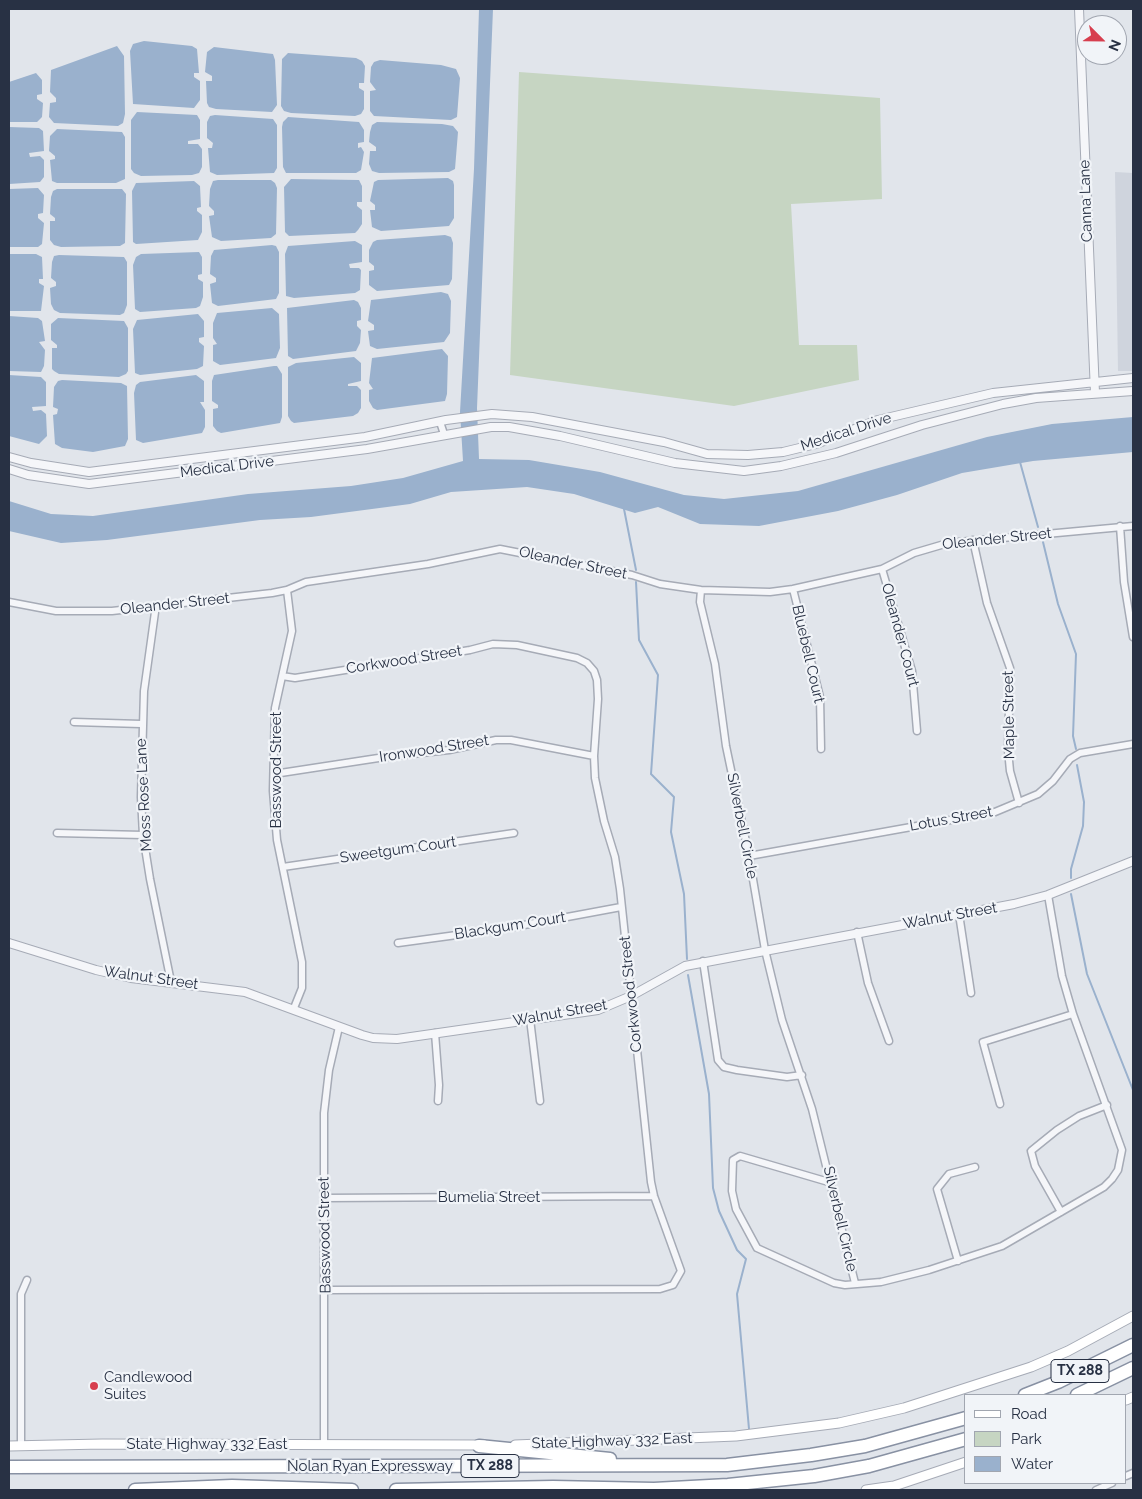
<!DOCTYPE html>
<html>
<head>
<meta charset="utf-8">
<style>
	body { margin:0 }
	#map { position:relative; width:1142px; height:1499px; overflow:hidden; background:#e1e5eb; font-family:Raleway,sans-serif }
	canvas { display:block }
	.frame { position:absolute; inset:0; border:10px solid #283144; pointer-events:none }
	.legend { position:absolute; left:964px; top:1394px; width:162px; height:90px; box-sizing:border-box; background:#f1f4f8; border:1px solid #a1a6b0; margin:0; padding:6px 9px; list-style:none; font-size:15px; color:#283144 }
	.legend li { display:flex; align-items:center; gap:10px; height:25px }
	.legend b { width:25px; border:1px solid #a1a6b0 }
	.north { position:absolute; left:1077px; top:15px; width:50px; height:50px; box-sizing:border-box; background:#f1f4f8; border:1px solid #a1a6b0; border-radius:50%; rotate:113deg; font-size:14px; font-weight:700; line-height:20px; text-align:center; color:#283144 }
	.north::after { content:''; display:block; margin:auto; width:18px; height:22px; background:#d73f4f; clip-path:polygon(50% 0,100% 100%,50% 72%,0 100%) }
</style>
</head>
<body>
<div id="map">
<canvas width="1142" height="1499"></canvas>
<div class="frame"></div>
<ul class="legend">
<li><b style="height:6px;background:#fff"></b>Road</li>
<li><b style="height:14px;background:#c6d5c2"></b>Park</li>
<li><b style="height:14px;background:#9ab1cd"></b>Water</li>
</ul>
<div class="north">N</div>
</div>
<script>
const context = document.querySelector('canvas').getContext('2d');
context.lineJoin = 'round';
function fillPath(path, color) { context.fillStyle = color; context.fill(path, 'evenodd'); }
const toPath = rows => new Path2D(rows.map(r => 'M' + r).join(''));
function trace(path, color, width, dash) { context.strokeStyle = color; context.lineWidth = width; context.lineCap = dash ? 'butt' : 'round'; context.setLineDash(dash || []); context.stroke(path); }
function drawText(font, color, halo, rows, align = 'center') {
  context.font = font + ' Raleway,sans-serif'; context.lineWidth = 4.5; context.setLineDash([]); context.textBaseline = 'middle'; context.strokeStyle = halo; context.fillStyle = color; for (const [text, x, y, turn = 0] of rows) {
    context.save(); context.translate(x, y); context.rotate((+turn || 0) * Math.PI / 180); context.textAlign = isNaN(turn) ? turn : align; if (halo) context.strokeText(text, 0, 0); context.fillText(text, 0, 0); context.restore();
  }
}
fillPath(toPath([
	[1115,172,1133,173,1133,371,1118,371]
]), '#cfd4dd');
fillPath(toPath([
	[519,72,880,98,882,199,791,204,799,345,857,345,859,380,734,406,510,375]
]), '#c6d5c2');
fillPath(toPath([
	[479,9,493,9,477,408,479,459,529,460,600,472,684,495,724,499,798,491,987,437,1052,424,1133,417,1133,452,1033,461,962,473,897,495,838,511,759,526,700,524,658,507,635,513,574,494,527,487,451,492,410,504,311,517,260,520,107,540,61,543,9,531,9,501,51,514,93,516,248,494,351,486,403,478,463,461,460,412,474,169],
	[144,41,192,46,197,49,199,73,194,73,194,77,200,81,200,100,194,108,133,104,130,51,133,44],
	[117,46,124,56,125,114,123,123,118,126,54,123,49,117,50,103,56,102,56,98,50,92,51,70],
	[214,47,273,54,275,60,277,105,272,112,216,109,209,107,207,103,206,81,212,81,212,76,205,72,207,52],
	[288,53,356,58,362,61,365,66,364,83,359,83,359,88,364,91,364,109,361,114,355,116,291,113,284,111,281,106,282,59],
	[380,60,441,65,456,69,460,78,457,117,451,120,374,116,370,111,370,91,376,90,370,82,371,67,374,62],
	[36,73,42,80,42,94,37,95,37,99,43,103,42,117,37,122,9,122,9,82],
	[137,112,197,115,200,120,200,139,188,141,188,144,198,144,202,149,202,167,199,173,192,175,141,176,134,173,131,169,131,120],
	[215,115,273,119,277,125,277,168,274,173,217,175,210,172,208,148,212,148,213,143,207,138,207,122,210,116],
	[288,117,359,122,364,130,364,142,358,143,358,148,361,147,364,152,361,170,356,173,286,173,283,167,282,127,283,122],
	[377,122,442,124,453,126,458,132,455,169,449,172,379,173,372,171,369,164,370,151,376,151,376,147,369,142,370,132,372,125],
	[9,127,39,128,43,131,44,151,29,153,30,157,40,156,44,160,44,177,40,182,9,184],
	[57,129,122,132,125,137,125,179,116,183,57,183,52,181,50,160,55,159,55,156,49,151,50,136],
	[448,178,453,181,454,185,454,218,449,226,381,231,372,227,370,210,375,210,375,205,370,201,374,182,378,180],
	[291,179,359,180,362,186,362,202,357,202,357,206,362,210,362,224,358,230,355,233,289,236,285,232,284,187],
	[218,180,271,180,275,183,277,188,276,234,271,238,221,241,212,237,209,216,214,215,214,211,209,206,210,189,213,181],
	[194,181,200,186,201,207,197,208,197,211,202,215,202,232,198,240,136,244,133,242,132,191,136,183],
	[38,188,44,195,43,213,38,214,38,218,44,223,42,244,38,247,9,247,9,189],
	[57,189,122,189,126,194,125,243,120,246,61,247,54,245,50,240,50,221,55,221,55,218,50,214,51,197,53,191],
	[445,235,451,237,453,243,452,279,449,285,377,291,369,285,369,271,374,270,374,266,369,262,369,250,373,242,377,240],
	[355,241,362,245,362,262,349,264,350,268,359,268,361,270,360,290,355,293,294,298,286,296,285,254,288,246],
	[272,245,276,246,279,252,279,293,276,299,218,306,212,303,210,284,216,282,216,278,210,274,211,256,214,250],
	[199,252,202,257,202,274,198,275,198,279,203,282,203,297,200,306,196,308,140,312,135,309,133,265,136,257,141,254],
	[9,254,36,254,42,257,43,279,39,279,39,283,44,286,41,311,9,311],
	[59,255,124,257,127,262,127,305,124,313,120,315,60,313,54,310,51,304,50,288,56,286,56,282,51,278,52,262,54,256],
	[441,292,448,294,451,301,450,333,444,342,377,349,370,346,368,331,374,330,374,325,368,321,371,300],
	[354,300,358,302,361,308,361,320,357,321,357,326,361,330,360,343,356,351,293,359,288,356,287,308],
	[272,308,279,314,280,348,276,358,220,365,213,361,213,345,217,344,213,338,213,323,217,313],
	[198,314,204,321,204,337,199,338,199,342,204,346,203,366,197,369,140,375,135,373,133,329,137,320],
	[9,316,38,318,42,321,45,341,39,342,45,350,44,366,41,372,9,371],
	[58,318,124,321,128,328,128,371,126,374,119,377,59,374,54,371,52,369,52,348,57,348,57,345,51,340,51,324],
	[442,349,448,356,447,394,445,401,377,410,373,408,369,401,369,390,373,389,369,383,372,358],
	[354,357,361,363,361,381,348,384,348,386,357,386,361,390,361,408,358,413,353,416,294,423,291,421,288,416,288,367,296,363],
	[274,366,277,366,282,374,282,417,280,423,221,433,217,431,213,426,213,409,218,408,218,405,212,401,212,381,214,375],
	[9,375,41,377,46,382,46,406,32,407,33,411,41,410,46,414,47,436,39,444,9,436],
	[196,375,204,381,204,402,200,402,205,410,205,427,202,433,143,443,136,440,134,393,136,385,140,382],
	[62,380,121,383,127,386,128,439,125,446,93,452,62,448,55,444,53,415,57,414,58,409,53,407,54,387,58,381]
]), '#9ab1cd');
trace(toPath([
	[1020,462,1038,527],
	[624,509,636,570],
	[1043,542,1058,604,1076,654,1073,736,1076,749],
	[636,582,639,640,658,675,651,774,674,797,671,832,684,894,687,959],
	[1071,878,1071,869,1083,826,1084,802,1077,765],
	[1071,894,1087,974,1133,1090],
	[688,975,709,1094,713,1188,719,1211,737,1250,746,1259,737,1294,749,1429]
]), '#9ab1cd', 2);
const minor = toPath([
	[440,422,444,434],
	[1120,526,1124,582,1133,637],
	[973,540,987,603,1010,668,1008,750,1010,771,1019,803],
	[882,569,912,671,917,731],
	[793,589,820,697,821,749],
	[287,590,292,631,275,708,273,791,277,840,302,962,302,988,294,1008],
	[701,590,700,602,715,664,726,746,749,856,765,950,782,1020,812,1109,855,1283],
	[9,602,56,611,112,611,272,593,287,590,306,582,428,564,500,549,632,575,660,584,701,590,770,592,793,589,882,569,914,553,948,543,1133,526],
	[156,605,144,691,141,797,143,835,150,879,171,982],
	[282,676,295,678,470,650,493,644,517,645,577,658,587,663,594,671,597,680,598,699,594,756,595,778,604,821,615,857,620,889,651,1182,654,1196,681,1271,673,1285,660,1289,326,1290],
	[74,722,141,724],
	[274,774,385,757,449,750,496,740,511,740,594,756],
	[57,833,143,835],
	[749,856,995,812,1038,794,1053,781,1070,759,1080,753,1133,744],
	[283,867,514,833],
	[959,914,971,993],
	[857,932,868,983,889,1041],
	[398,943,508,928,621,907],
	[703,961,718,1060,724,1067,737,1070,787,1077,802,1075],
	[530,1019,540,1101],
	[435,1033,439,1085,438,1101],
	[1000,1104,983,1042,1073,1014],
	[832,1183,740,1156,733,1160,732,1191,736,1209,757,1248,834,1283,845,1285,881,1282,929,1270,1002,1246,1104,1187,1112,1179,1118,1170,1122,1150,1073,1014,1062,976,1048,895],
	[324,1198,654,1196],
	[1061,1212,1035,1166,1031,1151,1057,1130,1079,1116,1107,1105],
	[958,1261,937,1189,949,1174,975,1167],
	[324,1444,324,1113,329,1070,339,1027],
	[21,1446,21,1294,27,1280],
	[1126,1476,1133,1473],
	[1096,1490,1112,1483]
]);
const tertiary = toPath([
	[1079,9,1095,393],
	[9,457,31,463,89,472,365,437,446,420,492,414,532,417,664,442,707,454,748,455,783,452,816,444,878,420,993,393,1133,378],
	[9,469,28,475,89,484,367,449,491,427,509,427,560,436,675,463,744,471,781,466,836,453,922,425,1003,404,1036,398,1133,391],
	[9,943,96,970,131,978,245,992,362,1035,373,1038,397,1039,598,1010,631,996,685,966,1014,904,1048,895,1133,861]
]);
const secondary = toPath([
	[1126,1400,1133,1397],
	[515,1445,736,1436,839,1423,904,1408,1031,1367,1068,1351,1133,1316],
	[9,1446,102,1444,484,1445],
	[866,1490,894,1486,966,1462]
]);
const motorway = toPath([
	[1025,1395,1058,1382,1133,1345],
	[1077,1395,1133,1368],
	[479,1446,610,1459],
	[9,1467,727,1465,811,1455,865,1446,966,1418],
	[135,1490,232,1486,352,1490],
	[396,1490,553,1487,654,1489,728,1485,814,1476,869,1466,966,1439]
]);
trace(minor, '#a6abb6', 9);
trace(tertiary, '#a6abb6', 10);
trace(secondary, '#a6abb6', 11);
trace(motorway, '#8891a3', 15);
trace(minor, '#f5f6f9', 6);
trace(tertiary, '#f5f6f9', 8);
trace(secondary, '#fff', 9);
trace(motorway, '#fff', 12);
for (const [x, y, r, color] of [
	[94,1386,5,"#d73f4f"]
]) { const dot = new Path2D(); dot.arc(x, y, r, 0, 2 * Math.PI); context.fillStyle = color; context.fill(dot); trace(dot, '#f1f4f8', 2); }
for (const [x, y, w] of [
	[1080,1371,58],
	[490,1466,58]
]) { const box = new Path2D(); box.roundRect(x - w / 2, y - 11.5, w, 23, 4); context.fillStyle = '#f1f4f8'; context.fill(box); trace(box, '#283144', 1); }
drawText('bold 14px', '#283144', null, [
	["TX 288",1080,1371],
	["TX 288",490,1466]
]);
drawText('15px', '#283144', '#f1f4f8', [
	["Canna Lane",1086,201,-92],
	["Medical Drive",846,432,-18],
	["Medical Drive",227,467,-7],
	["Oleander Street",997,539,-6],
	["Oleander Street",573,563,12],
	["Oleander Street",175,604,-6],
	["Oleander Court",900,635,75],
	["Bluebell Court",808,654,77],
	["Corkwood Street",404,660,-9],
	["Maple Street",1009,715,-91],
	["Ironwood Street",434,749,-9],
	["Basswood Street",276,770,-90],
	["Moss Rose Lane",144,795,-93],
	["Lotus Street",951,819,-10],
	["Silverbell Circle",742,826,79],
	["Sweetgum Court",398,850,-8],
	["Walnut Street",950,916,-10],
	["Blackgum Court",510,926,-9],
	["Walnut Street",151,978,8],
	["Corkwood Street",631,994,-96],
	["Walnut Street",560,1013,-10],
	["Bumelia Street",489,1197],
	["Silverbell Circle",840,1219,77],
	["Basswood Street",325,1235,-91],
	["State Highway 332 East",612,1441,-2],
	["State Highway 332 East",207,1444],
	["Nolan Ryan Expressway",370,1466]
]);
drawText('15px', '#283144', '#f1f4f8', [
	["Candlewood",104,1377],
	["Suites",104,1394]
], 'left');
</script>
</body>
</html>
